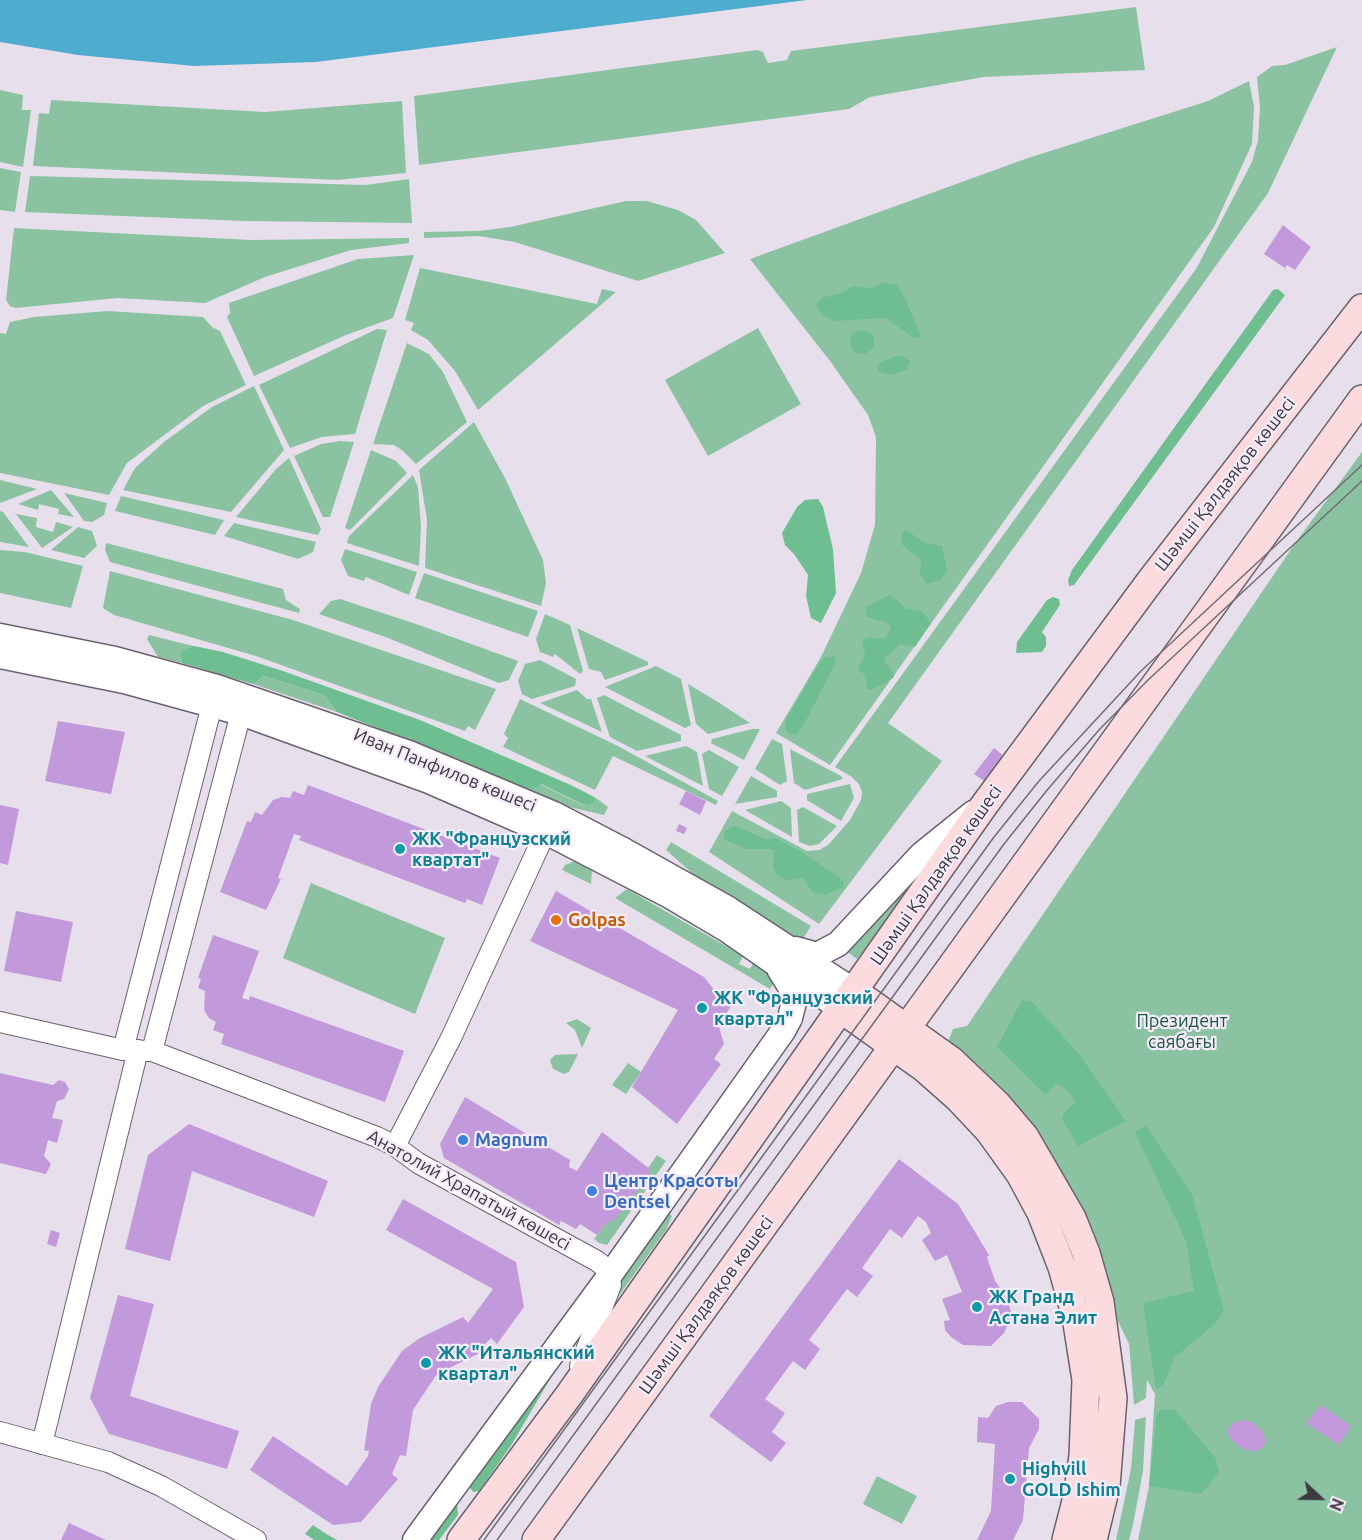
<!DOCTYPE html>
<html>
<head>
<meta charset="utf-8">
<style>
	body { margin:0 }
	#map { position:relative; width:1362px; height:1540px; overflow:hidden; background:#e8dfed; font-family:Ubuntu,sans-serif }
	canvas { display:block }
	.north { position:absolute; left:1290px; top:1468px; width:60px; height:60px; -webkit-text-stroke:4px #f5ecfb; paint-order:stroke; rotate:112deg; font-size:16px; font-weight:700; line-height:24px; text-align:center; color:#3d393f }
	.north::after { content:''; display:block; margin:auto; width:21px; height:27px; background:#3d393f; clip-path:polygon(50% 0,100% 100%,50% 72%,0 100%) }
</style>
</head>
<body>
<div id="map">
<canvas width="1362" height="1540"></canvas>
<div class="north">N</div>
</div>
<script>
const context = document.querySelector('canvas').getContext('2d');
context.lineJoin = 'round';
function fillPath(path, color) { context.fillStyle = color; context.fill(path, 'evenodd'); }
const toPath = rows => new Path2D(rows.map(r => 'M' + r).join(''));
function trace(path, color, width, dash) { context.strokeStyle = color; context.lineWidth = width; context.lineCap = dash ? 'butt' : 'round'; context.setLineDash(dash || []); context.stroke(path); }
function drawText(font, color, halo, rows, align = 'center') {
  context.font = font + ' Ubuntu,sans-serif'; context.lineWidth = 4.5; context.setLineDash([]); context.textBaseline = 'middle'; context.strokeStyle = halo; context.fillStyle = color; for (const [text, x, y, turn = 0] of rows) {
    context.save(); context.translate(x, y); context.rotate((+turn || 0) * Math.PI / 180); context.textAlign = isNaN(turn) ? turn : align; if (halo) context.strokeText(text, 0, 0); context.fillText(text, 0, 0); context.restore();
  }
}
fillPath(toPath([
	[1136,7,1145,70,984,77,870,97,849,109,419,165,414,96,757,50,763,52,768,63,787,60,791,51],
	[1337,47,1268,193,888,723,942,761,819,924,709,852,732,811,807,851,819,850,828,845,850,820,861,800,862,792,859,784,852,777,835,767,1196,269,1252,162,1258,140,1260,108,1257,77,1272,66,1285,65],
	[1249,81,1254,107,1252,144,1214,227,830,765,776,733,821,657,861,573,875,525,876,437,868,415,830,361,750,259,1025,159,1208,101],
	[0,90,23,95,22,110,31,110,23,167,0,162],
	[51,100,265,112,402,101,406,173,337,180,33,166,39,113,49,114],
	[0,168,21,172,15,212,0,210],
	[30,176,366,185,409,179,412,223,245,221,25,212],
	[626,201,647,201,678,210,696,220,725,253,638,281,515,242,479,236,424,238,424,232,479,231,510,227],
	[14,228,252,240,409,238,409,243,351,250,265,277,205,303,118,298,15,308,10,306,6,300],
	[414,255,393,318,346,335,254,376,227,317,230,313,229,303,358,259],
	[420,268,597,304,602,289,616,292,478,410,455,371,428,340,411,330,414,323,405,320],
	[108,311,203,317,212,327,220,331,246,385,203,406,127,463,109,495,0,473,0,333,6,334,10,322,34,317],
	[758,328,801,404,708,456,665,380],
	[377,329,387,330,355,434,322,437,290,448,259,385],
	[407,343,429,354,443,372,467,422,416,464,403,451,394,445,373,444],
	[254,386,284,450,231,512,123,490,135,468,164,442,212,407],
	[474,422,505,478,543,560,546,583,541,606,425,568,427,520,419,470],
	[340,441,354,442,330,517,323,517,294,456,321,444],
	[371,450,396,461,407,473,350,530,345,528],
	[1362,452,1362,1540,1138,1540,1149,1486,1155,1394,1147,1380,1146,1398,1134,1405,1129,1344,1116,1317,1082,1218,947,1044,953,1029,967,1026,1296,542],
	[289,458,321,529,318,535,236,517,276,469],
	[413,475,418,487,421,526,419,566,347,543,349,536],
	[0,480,37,489,0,503],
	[51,490,74,517,58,514,59,509,39,504,38,510,18,504],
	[64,493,107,503,104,515,92,522,84,521],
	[121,496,224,520,215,535,115,511],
	[0,511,3,512,29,547,0,542],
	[16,514,37,518,36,527,53,532,56,522,73,527,42,548],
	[234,523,316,542,313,552,298,559,224,536],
	[78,527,92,531,97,546,84,558,51,550],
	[106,543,283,589,286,600,300,609,299,613,110,562,105,550],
	[345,549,417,572,409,595,366,577,364,581,348,576,341,560],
	[0,550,25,552,83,566,71,608,0,593],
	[110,571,293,620,496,689,475,730,468,726,465,731,256,656,114,615,103,608],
	[424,573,538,611,528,637,415,598],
	[340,599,422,626,518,661,509,680,499,683,388,638,319,614,331,601],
	[545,614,570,625,583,671,580,674,555,654,553,657,540,652,536,639],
	[577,628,648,662,648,665,605,680,601,672,589,669],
	[149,635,185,644,194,646,180,655,182,663,158,657,147,639],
	[540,660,576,679,575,686,532,699,522,694,518,681,525,664],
	[656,666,681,679,691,725,685,728,605,687],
	[264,676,318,693,326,697,337,712,253,684],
	[688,684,718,702,750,723,708,734,696,724],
	[577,690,587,699,591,699,602,732,540,703],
	[604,695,681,735,681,741,637,751,610,737,597,698],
	[520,699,618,746,718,801,716,805,613,756,595,790,503,747,508,738,504,734],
	[752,729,760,729,744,760,711,743,712,739],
	[772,739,782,744,787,781,780,785,755,769],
	[686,746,697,752,703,786,645,756],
	[790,749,841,776,843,779,805,790,794,783],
	[709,750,739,767,722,796,709,789,702,754],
	[751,776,777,791,777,797,735,804],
	[540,784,585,806,594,803,596,798,608,807,604,815,556,804,524,787,533,790],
	[850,784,854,798,841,821,807,800,807,794],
	[781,801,791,808,792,837,745,810],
	[803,807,837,826,819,844,810,846,799,842,797,810],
	[671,842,811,926,801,942,702,882,666,850],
	[945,848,857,959,846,951,877,921,915,873],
	[575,861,592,869,591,884,562,870,565,865],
	[311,883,445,938,415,1014,283,958],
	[627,889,743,956,739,964,750,969,753,963,777,978,770,989,615,898],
	[577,1019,591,1028,582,1048,575,1030,566,1023],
	[578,1054,569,1072,564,1074,553,1069,550,1060,555,1055],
	[628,1063,641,1072,626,1094,612,1085],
	[657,1155,666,1161,649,1185,641,1178],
	[637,1183,646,1190,607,1245,599,1243,594,1239],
	[663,1208,672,1216,666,1230,603,1318,628,1259],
	[1146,1417,1143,1471,1133,1525,1129,1540,1116,1540,1131,1469,1135,1420],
	[877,1476,917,1496,902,1524,863,1504]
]), '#8bc3a2');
fillPath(toPath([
	[884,283,896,284,905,298,921,337,914,338,885,318,834,321,823,315,816,306,821,298,842,293,852,286,872,288],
	[1278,289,1285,295,1074,585,1069,586,1068,580,1072,570,1273,290],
	'850 342a12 12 0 1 1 24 0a12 12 0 1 1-24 0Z',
	[896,356,905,357,910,361,907,370,891,375,879,372,878,363],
	[818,499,823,507,833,549,836,593,821,623,811,618,806,596,808,575,794,554,785,545,782,533,797,507,805,500],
	[905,529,925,543,942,546,947,570,941,580,927,584,920,574,921,560,903,546,901,538],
	[889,595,900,602,905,609,922,611,931,623,915,647,900,644,885,658,885,663,895,674,893,678,878,687,868,690,864,674,858,670,865,655,862,640,869,637,885,639,891,628,888,623,867,617,865,607],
	[1053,597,1059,599,1060,605,1042,632,1046,637,1046,646,1042,652,1016,653,1017,642,1047,600],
	[194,646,223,652,283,671,420,720,573,786,596,798,594,803,586,806,541,784,533,790,524,787,337,712,326,697,318,693,264,676,253,684,182,663,180,655,182,651],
	[834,656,836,662,802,728,797,734,789,734,785,729,786,719,819,664,824,658],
	[734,826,766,839,776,838,803,853,839,877,844,882,843,887,825,895,812,892,803,878,785,880,776,874,773,867,774,851,771,849,747,849,725,840,723,832],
	[1022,1000,1031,1001,1079,1054,1126,1121,1078,1146,1062,1119,1063,1114,1075,1102,1071,1094,1062,1086,1056,1084,1045,1095,997,1047],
	[1146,1126,1192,1194,1224,1311,1215,1324,1174,1358,1164,1384,1156,1389,1143,1303,1194,1291,1186,1241,1135,1132],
	[560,1362,512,1444,479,1491,473,1492,469,1486],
	[1163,1409,1175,1410,1215,1457,1219,1472,1201,1494,1149,1486,1157,1414],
	[450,1502,457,1504,458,1515,439,1540,423,1540],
	[313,1525,328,1535,337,1540,314,1540,305,1534]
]), '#6fbe92');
fillPath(toPath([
	[0,0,807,0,316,62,194,66,78,55,0,42]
]), '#4eadce');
fillPath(toPath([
	[1283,225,1311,247,1295,270,1287,265,1285,268,1264,254],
	[58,721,125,732,111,794,45,781],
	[994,748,1009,760,990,785,974,774],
	[308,785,500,858,482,905,467,899,465,903,299,840,301,836,294,834,278,878,281,879,266,910,220,892,247,821,251,822,255,812,262,815,273,800,282,797,290,798,293,791,304,795],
	[686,791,706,801,700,815,679,804],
	[0,805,19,809,8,865,0,863],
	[679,824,687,828,684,834,676,831],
	[556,891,704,977,722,1000,731,1006,726,1014,728,1015,717,1020,724,1044,714,1059,721,1064,677,1124,632,1087,678,1010,530,941],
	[16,911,73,922,61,982,4,971],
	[213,935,259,951,242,998,249,1000,250,996,404,1051,385,1102,221,1044,224,1034,213,1030,216,1022,209,1018,204,1010,205,991,198,988,201,979,198,978],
	[0,1073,53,1085,59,1080,65,1082,69,1089,64,1099,57,1101,52,1118,63,1120,57,1143,48,1140,44,1156,51,1164,46,1174,0,1163],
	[465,1097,570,1160,569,1167,577,1171,602,1132,650,1169,649,1176,612,1223,609,1220,597,1235,580,1224,576,1229,561,1221,559,1225,444,1158,440,1144],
	[189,1124,328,1181,314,1217,192,1171,170,1261,125,1249,148,1155],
	[899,1159,958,1204,989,1255,987,1257,995,1281,1006,1296,1012,1315,1004,1333,991,1346,963,1345,951,1337,945,1330,944,1321,950,1320,942,1299,962,1292,947,1255,935,1261,922,1240,931,1233,926,1222,918,1216,902,1238,890,1229,862,1268,873,1276,857,1297,847,1289,809,1340,820,1349,805,1370,793,1361,765,1399,785,1413,772,1432,786,1443,771,1462,709,1416],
	[403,1199,516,1262,524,1307,497,1344,491,1338,479,1350,480,1353,437,1374,413,1410,406,1456,400,1455,392,1474,398,1479,361,1522,333,1525,250,1470,273,1436,347,1486,368,1456,369,1451,364,1450,371,1404,378,1387,402,1351,420,1338,463,1317,468,1323,493,1289,386,1230],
	[51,1230,60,1233,56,1247,47,1244],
	[118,1295,154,1304,130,1396,239,1431,227,1469,109,1434,90,1398],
	[1008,1402,1022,1402,1039,1419,1039,1429,1029,1448,1023,1520,1013,1540,977,1540,991,1511,995,1444,977,1442,978,1417,988,1418,996,1406],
	[1321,1405,1351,1426,1339,1445,1306,1423],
	[1243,1420,1252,1422,1263,1432,1266,1442,1262,1448,1255,1451,1245,1450,1231,1440,1227,1431,1233,1423],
	[69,1523,106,1540,61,1540]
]), '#c299da');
const minor = toPath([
	[0,1022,123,1050,152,1051,377,1137,395,1146,418,1163,597,1261,607,1269,611,1285,580,1366],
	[123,1050,212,705],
	[152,1051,241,713],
	[395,1146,451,1038,552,818],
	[0,1432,108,1462,161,1486,256,1540],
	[42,1444,138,1050]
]);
const tertiary = toPath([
	[0,636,115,659,217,687,409,753,554,814,625,851,727,908,854,991],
	[0,656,124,681,241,713,429,781,546,832,668,895,727,930,841,1009],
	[796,949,817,955,838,944,922,854,973,813],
	[415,1540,610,1275,783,1031,790,1018,794,1002,792,990,779,969]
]);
const secondary = toPath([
	[854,991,952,1061,997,1104,1025,1137,1072,1218,1086,1253,1100,1302,1113,1398,1106,1486,1093,1540],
	[841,1009,924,1068,959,1099,989,1131,1020,1174,1041,1213,1062,1267,1076,1317,1086,1380,1083,1456,1077,1497,1066,1540],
	[461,1540,569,1395,985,804,1151,580,1362,308],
	[536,1540,1362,399]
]);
trace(minor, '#6a626e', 22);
trace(tertiary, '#6a626e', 27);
trace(secondary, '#6a626e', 30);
trace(minor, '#fff', 20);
trace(tertiary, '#fff', 24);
trace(secondary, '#fbdbde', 27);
trace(toPath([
	[484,1540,994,837,1039,781,1141,671,1362,465],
	[497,1540,1004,844,1048,789,1099,730,1148,680,1362,481]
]), '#726c75', 1.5);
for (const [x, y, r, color] of [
	[400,849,6,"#0f9aa8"],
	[556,920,6,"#e8710a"],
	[702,1008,6,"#0f9aa8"],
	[463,1140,6,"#3f7fe0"],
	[592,1191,6,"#3f7fe0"],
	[977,1307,6,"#0f9aa8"],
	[426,1363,6,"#0f9aa8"],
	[1010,1479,6,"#0f9aa8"]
]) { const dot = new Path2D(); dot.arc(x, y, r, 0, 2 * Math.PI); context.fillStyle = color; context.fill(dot); trace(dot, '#f5ecfb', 2); }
drawText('18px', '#3d393f', '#f5ecfb', [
	["Шәмші Қалдаяқов көшесі",1225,484,-52],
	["Иван Панфилов көшесі",445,770,22],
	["Шәмші Қалдаяқов көшесі",936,875,-55],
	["Анатолий Храпатый көшесі",469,1190,29],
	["Шәмші Қалдаяқов көшесі",706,1305,-54]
]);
drawText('bold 18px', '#0d838f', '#f5ecfb', [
	["ЖК \"Французский",412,839],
	["квартат\"",412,860],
	["ЖК \"Французский",714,998],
	["квартал\"",714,1019],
	["ЖК Гранд",989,1297],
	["Астана Элит",989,1318],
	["ЖК \"Итальянский",438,1353],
	["квартал\"",438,1374],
	["Highvill",1022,1469],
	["GOLD Ishim",1022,1490]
], 'left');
drawText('bold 18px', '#c56008', '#f5ecfb', [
	["Golpas",568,920]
], 'left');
drawText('18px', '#1e593c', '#f5ecfb', [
	["Президент",1182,1021],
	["саябағы",1182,1042]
]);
drawText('bold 18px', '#366cbe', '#f5ecfb', [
	["Magnum",475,1140],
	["Центр Красоты",604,1181],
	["Dentsel",604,1202]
], 'left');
</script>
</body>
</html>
